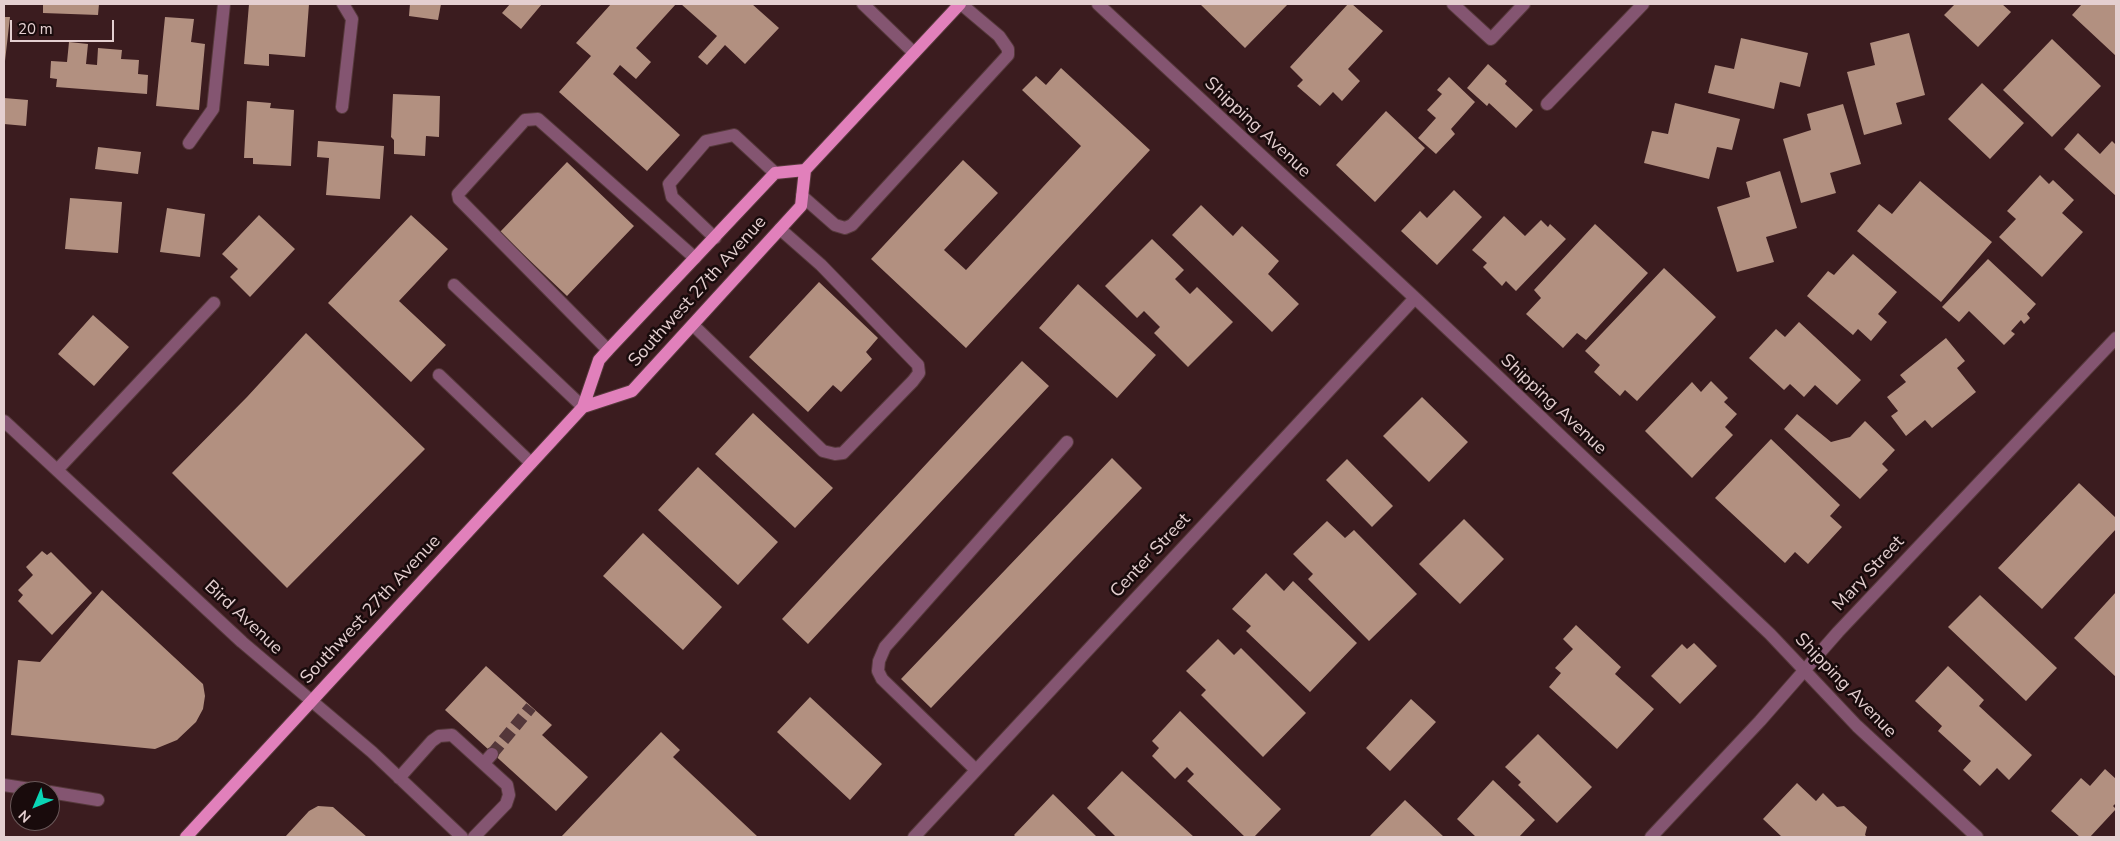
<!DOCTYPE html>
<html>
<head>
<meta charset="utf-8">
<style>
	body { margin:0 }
	#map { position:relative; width:2120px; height:841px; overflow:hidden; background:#3b1c1f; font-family:"Nunito Sans",sans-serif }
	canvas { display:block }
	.frame { position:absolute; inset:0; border:5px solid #e4cfd0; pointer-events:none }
	.north { position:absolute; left:10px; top:781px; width:50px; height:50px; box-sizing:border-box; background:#190b0c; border:1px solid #6a595a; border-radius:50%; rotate:225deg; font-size:14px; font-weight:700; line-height:20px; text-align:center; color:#e4cfd0 }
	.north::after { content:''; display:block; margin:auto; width:18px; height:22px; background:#0ad5b5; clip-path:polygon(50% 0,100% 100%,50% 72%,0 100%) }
	.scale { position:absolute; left:10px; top:20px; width:104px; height:22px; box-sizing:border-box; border:2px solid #e4cfd0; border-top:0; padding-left:6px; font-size:15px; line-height:18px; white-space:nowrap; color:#e4cfd0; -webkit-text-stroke:4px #190b0c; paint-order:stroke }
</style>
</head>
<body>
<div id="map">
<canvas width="2120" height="841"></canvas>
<div class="frame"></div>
<div class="north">N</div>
<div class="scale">20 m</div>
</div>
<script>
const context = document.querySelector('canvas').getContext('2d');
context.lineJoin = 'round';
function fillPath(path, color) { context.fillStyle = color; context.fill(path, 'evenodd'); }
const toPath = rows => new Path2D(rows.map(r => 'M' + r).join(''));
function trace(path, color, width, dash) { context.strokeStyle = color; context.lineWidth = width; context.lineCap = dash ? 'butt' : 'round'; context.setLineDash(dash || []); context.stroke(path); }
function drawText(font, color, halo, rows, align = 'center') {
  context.font = font + ' "Nunito Sans",sans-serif'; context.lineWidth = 5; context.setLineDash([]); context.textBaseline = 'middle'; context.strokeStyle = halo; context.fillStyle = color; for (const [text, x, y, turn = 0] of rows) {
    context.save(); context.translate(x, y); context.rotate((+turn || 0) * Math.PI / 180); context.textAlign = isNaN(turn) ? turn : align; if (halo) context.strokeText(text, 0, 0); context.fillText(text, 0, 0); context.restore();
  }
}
fillPath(toPath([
	[43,4,99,4,98,15,43,13],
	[249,4,309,4,305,57,269,54,269,66,244,64],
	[410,4,441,4,438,20,409,16],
	[510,4,542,4,521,29,502,13],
	[611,4,676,4,636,48,651,62,636,79,620,65,613,74,680,135,647,171,559,92,591,56,576,43],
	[681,4,752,4,779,28,745,64,725,45,707,65,698,57,717,36],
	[1200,4,1288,4,1245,48],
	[1348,4,1352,4,1383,31,1348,69,1360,81,1342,101,1333,92,1320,106,1297,86,1303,80,1290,67],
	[1955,4,2002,4,2011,12,1978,47,1944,15],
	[2082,4,2116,4,2116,56,2072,15],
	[4,17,10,17,5,61,4,61],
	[165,17,194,19,191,42,205,44,199,110,156,106],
	[1909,33,1925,95,1896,103,1902,124,1864,135,1847,72,1875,65,1870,43],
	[1741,38,1808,53,1800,87,1780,82,1774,109,1708,93,1715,65,1734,69],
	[2052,39,2101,86,2052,137,2003,90],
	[69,42,88,44,86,64,97,65,98,48,122,50,121,59,139,60,138,74,148,75,147,94,56,87,57,79,50,78,51,61,67,62],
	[1488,64,1507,81,1505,84,1533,110,1516,128,1489,103,1487,106,1467,88],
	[1061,68,1150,150,966,348,871,259,963,160,998,193,944,250,966,270,1081,146,1022,90,1036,76,1046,85],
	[1449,77,1475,102,1451,129,1455,134,1436,154,1418,138,1436,118,1427,110,1442,94,1437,90],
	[1982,83,2024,123,1990,159,1948,119],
	[393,94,440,96,439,137,426,136,425,156,394,154,394,140,391,137],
	[4,98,28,100,26,126,4,124],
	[247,101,271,103,270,108,294,110,291,166,253,164,253,158,244,158],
	[1675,103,1740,119,1732,150,1717,147,1709,179,1644,163,1652,131,1668,134],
	[1843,104,1861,164,1830,173,1836,193,1801,203,1783,139,1811,130,1807,114],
	[1386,111,1425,148,1375,202,1336,165],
	[2078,133,2100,154,2112,141,2116,145,2116,196,2064,149],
	[318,141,384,146,380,199,326,195,329,158,317,157],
	[98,147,141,152,138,174,95,169],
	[567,162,634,226,567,296,500,232],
	[1780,171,1797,228,1766,237,1774,262,1737,272,1717,207,1750,197,1746,182],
	[2040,175,2049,184,2053,180,2074,200,2062,213,2083,232,2042,277,1999,237,2016,219,2007,211],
	[1920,181,1992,242,1941,302,1857,231,1879,204,1892,214],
	[1454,190,1482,217,1437,265,1401,231,1420,211,1427,218],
	[70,198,122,202,118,253,65,249],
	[1201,205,1233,236,1242,226,1279,261,1268,274,1299,304,1272,332,1172,235],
	[167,208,205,214,200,257,160,252],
	[259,215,295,249,250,297,230,277,238,269,222,254],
	[411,215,448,249,399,301,446,345,411,382,328,303],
	[1504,216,1525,236,1541,220,1548,227,1550,224,1566,239,1516,291,1506,281,1502,286,1483,267,1487,263,1472,250],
	[1595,224,1648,273,1586,340,1577,333,1563,348,1526,314,1541,298,1534,290],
	[1152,239,1184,270,1175,279,1190,294,1197,287,1233,322,1188,367,1154,333,1160,327,1144,311,1137,318,1105,286],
	[1853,254,1897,292,1878,314,1887,322,1871,341,1858,329,1853,335,1807,296,1828,271,1834,275],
	[1988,259,2036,304,2027,314,2030,318,2024,324,2021,320,2011,331,2015,334,2004,345,1969,311,1959,322,1942,307],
	[1664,268,1716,317,1637,401,1625,390,1620,396,1594,372,1600,365,1585,351],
	[819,282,878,338,866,352,872,359,841,392,833,385,808,412,749,357],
	[1078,284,1156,355,1117,398,1039,328],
	[93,315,129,347,94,386,58,354],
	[1799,322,1861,380,1837,405,1815,385,1804,397,1790,384,1784,390,1749,358,1776,329,1785,337],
	[306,333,425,449,287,588,172,473,247,397],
	[1946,338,1965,361,1957,368,1976,392,1932,428,1925,420,1906,436,1891,416,1898,411,1887,397,1906,382,1900,375],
	[1022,361,1049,386,808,644,782,619],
	[1711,381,1728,398,1724,402,1737,414,1725,427,1733,435,1692,478,1645,431,1692,382,1701,392],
	[1422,397,1468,442,1429,482,1383,436],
	[753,413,833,488,795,528,715,454],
	[1797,414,1831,442,1850,437,1865,421,1895,450,1882,464,1888,470,1860,499,1784,429],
	[1771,439,1840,505,1830,516,1842,527,1808,564,1795,552,1785,563,1715,498],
	[1112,458,1142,488,931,708,901,679],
	[1347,459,1393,506,1372,527,1326,480],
	[698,467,778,542,738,585,658,510],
	[2079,483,2116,518,2116,529,2042,609,1998,568],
	[1464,519,1504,559,1460,604,1419,564],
	[1327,521,1345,538,1354,530,1417,594,1369,641,1308,579,1313,574,1293,554],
	[643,533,722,607,683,650,603,576],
	[42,551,47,555,51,552,92,593,52,635,18,601,23,595,18,590,33,575,26,567],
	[1266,573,1284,591,1293,581,1357,643,1310,692,1246,631,1251,626,1232,609],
	[102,590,203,684,205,696,203,709,196,722,177,740,155,749,11,735,18,660,40,662],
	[2116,592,2116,677,2074,638],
	[1980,595,2057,668,2026,701,1948,627],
	[1576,625,1621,667,1615,674,1654,709,1617,749,1549,687,1561,673,1555,668,1573,649,1563,639],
	[1218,639,1234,655,1241,648,1306,713,1263,757,1201,695,1206,690,1186,671],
	[1694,643,1717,666,1680,704,1651,676,1682,644,1687,649],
	[486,666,552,725,542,735,588,777,556,811,445,710],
	[1948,666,1984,700,1979,706,2032,755,2009,780,1997,768,1980,786,1963,770,1971,761,1938,731,1942,726,1915,701],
	[810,697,882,764,850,800,777,732],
	[1411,699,1436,722,1390,771,1366,748],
	[1180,711,1281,809,1254,837,1245,837,1187,781,1194,774,1187,767,1175,779,1152,756,1159,748,1152,741],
	[661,732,680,750,673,757,758,837,561,837],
	[1538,734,1592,787,1557,823,1518,785,1521,782,1505,767],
	[2105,769,2116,779,2116,803,2113,806,2116,809,2090,837,2080,837,2051,811,2081,778,2090,786],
	[1122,771,1194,837,1116,837,1087,808],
	[1493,780,1535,820,1519,837,1476,837,1457,819],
	[1797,783,1816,801,1823,793,1837,807,1844,806,1867,827,1865,835,1867,837,1782,837,1763,819],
	[1053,794,1097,837,1016,837,1014,835],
	[1405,800,1444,837,1369,837],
	[318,806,333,807,367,837,285,837,309,811]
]), '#b29080');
trace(toPath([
	[492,754,531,707]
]), '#54373a', 12, [12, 6]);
const minor = toPath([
	[863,4,914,53],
	[1098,4,1415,298,1770,634,1857,726,1977,837],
	[1453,4,1491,39,1524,4],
	[1547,104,1643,4],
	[342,107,352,19,343,4],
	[189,143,213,109,224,4],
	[802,196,835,225,845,228,852,225,1008,55,1008,49,999,36,961,4],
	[715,238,672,197,669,184,706,141,734,135,775,173],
	[454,285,583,407],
	[693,325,823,451,835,454,843,453,913,381,919,373,918,365,821,265,780,229],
	[608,350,459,199,458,194,525,120,538,119,695,258],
	[439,375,531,463],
	[4,421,242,642,372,752,462,837],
	[57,470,214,303],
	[484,763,492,754],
	[976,770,882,679,878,671,879,661,885,647,1067,442],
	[399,778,432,741,439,736,452,735,507,785,509,795,506,804,474,837],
	[4,785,43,791],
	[50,792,98,800],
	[914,837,1415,298],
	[1651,837,1760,721,1838,632,2116,338]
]);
const major = toPath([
	[583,407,632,391,801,206,805,170,960,4],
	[186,837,583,407,599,360,608,350,775,173,805,170]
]);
trace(minor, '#56393b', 14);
trace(major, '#56393b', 14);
trace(minor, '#845571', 12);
trace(major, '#e180bb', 12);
drawText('18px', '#e4cfd0', '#190b0c', [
	["Shipping Avenue",1257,128,43],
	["Southwest 27th Avenue",698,292,-48],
	["Shipping Avenue",1553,405,43],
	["Center Street",1151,556,-47],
	["Mary Street",1869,574,-47],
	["Southwest 27th Avenue",371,610,-47],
	["Bird Avenue",243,618,43],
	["Shipping Avenue",1845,686,46]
]);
</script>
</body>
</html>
